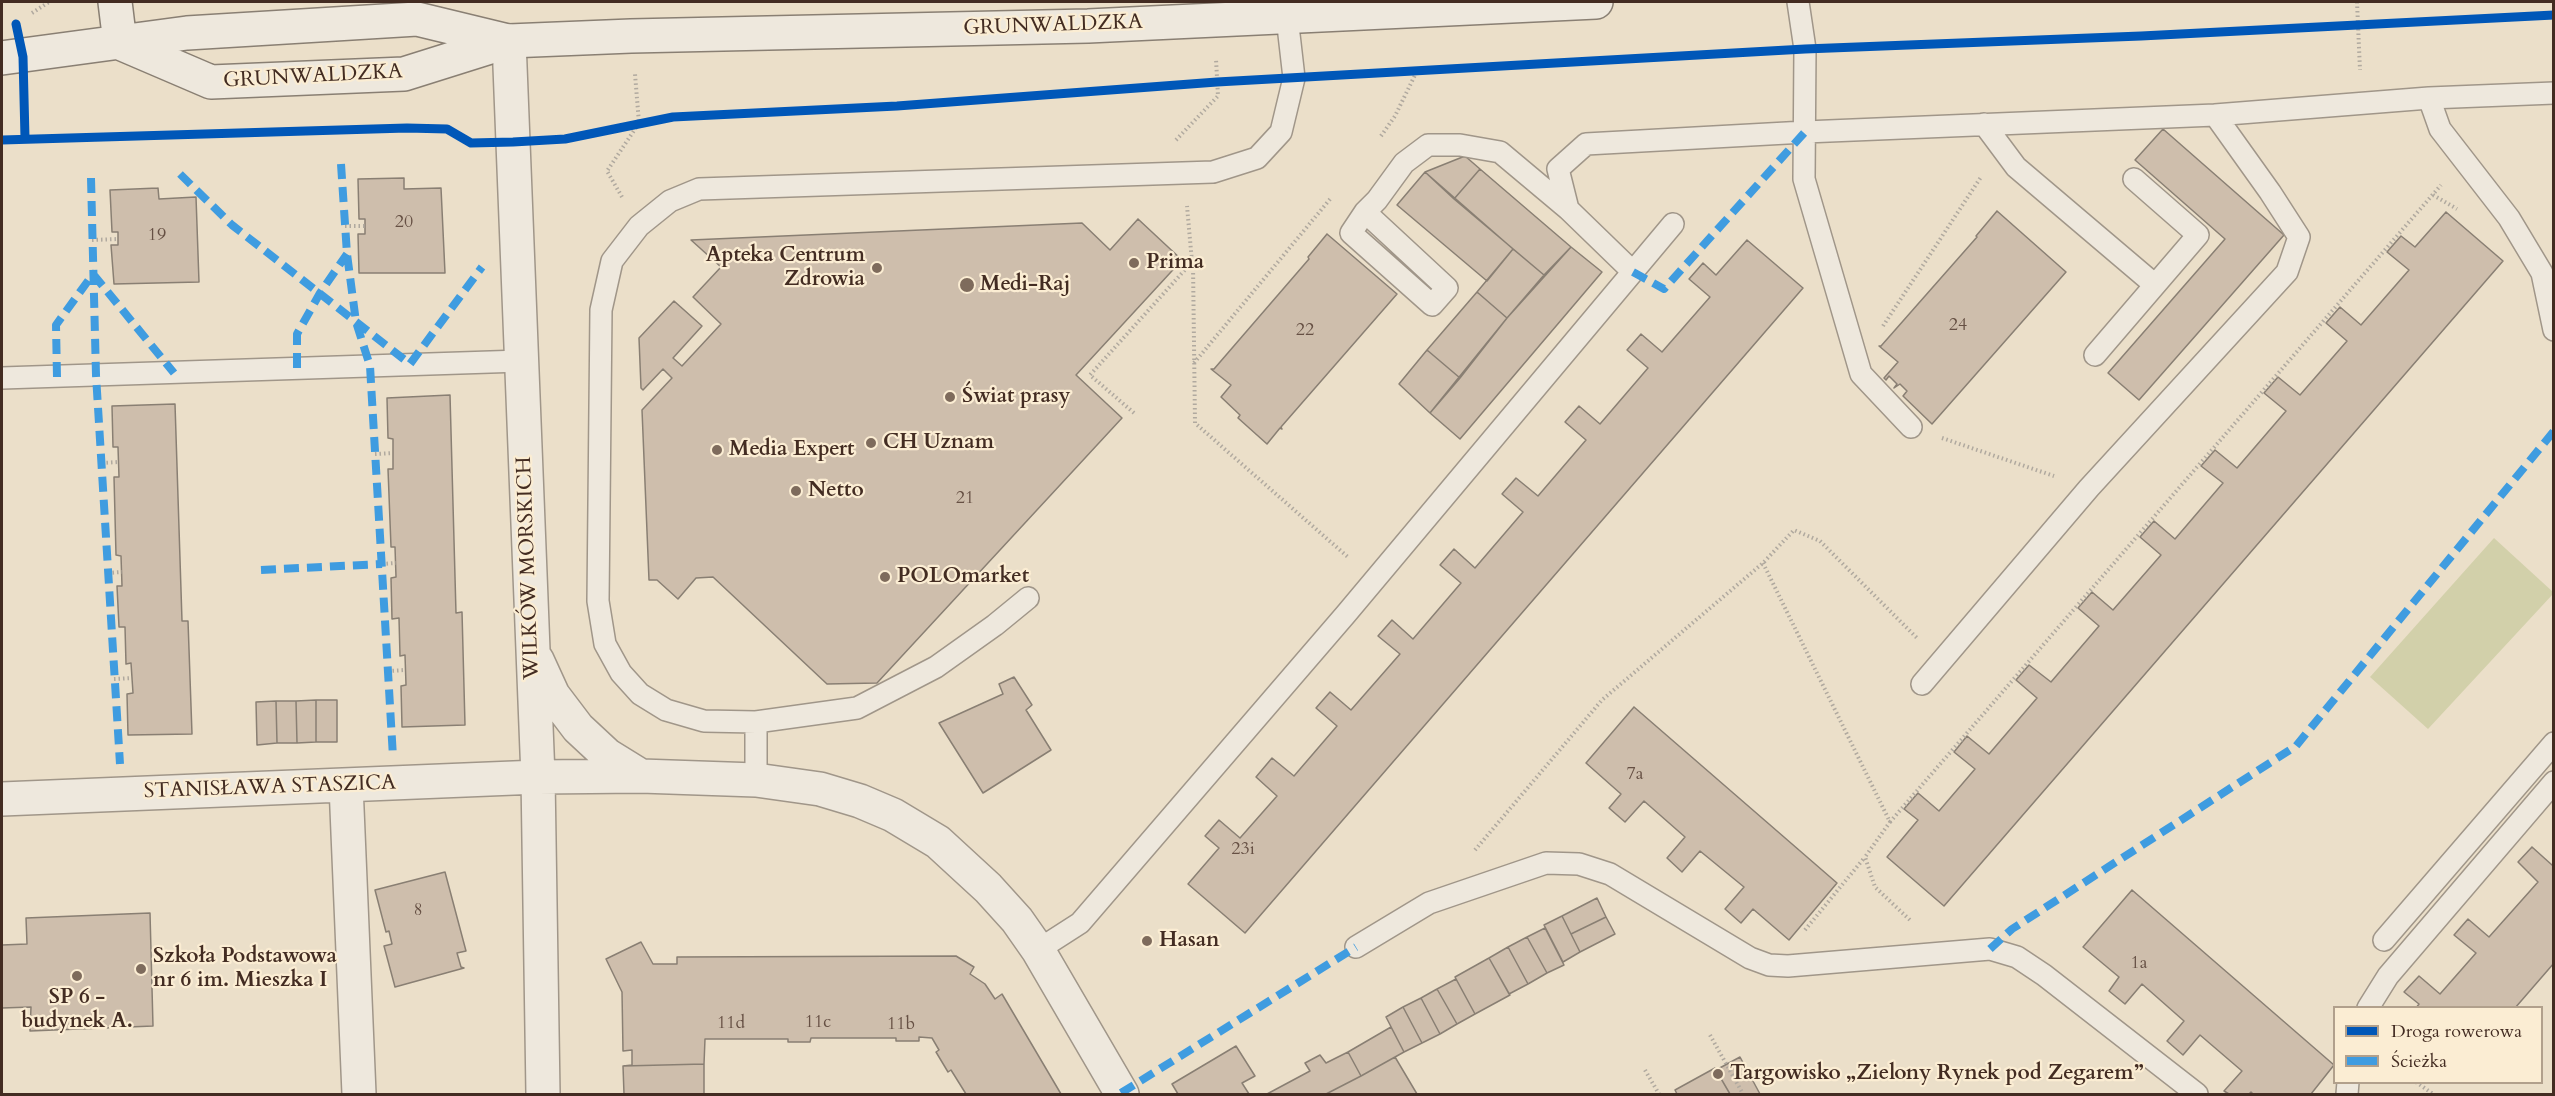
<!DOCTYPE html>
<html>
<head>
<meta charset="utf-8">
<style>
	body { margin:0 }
	#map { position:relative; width:2555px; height:1096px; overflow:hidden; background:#ebdfc9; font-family:Cardo,serif }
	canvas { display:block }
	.frame { position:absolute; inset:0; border:3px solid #432c22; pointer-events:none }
	.legend { position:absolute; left:2333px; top:1006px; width:210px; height:78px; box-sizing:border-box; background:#fbedd3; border:2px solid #b1a08c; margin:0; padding:8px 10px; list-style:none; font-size:18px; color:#432c22 }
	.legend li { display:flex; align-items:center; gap:12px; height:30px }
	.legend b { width:30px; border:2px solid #b1a08c }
</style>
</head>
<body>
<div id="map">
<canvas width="2555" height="1096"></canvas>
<div class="frame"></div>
<ul class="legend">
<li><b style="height:8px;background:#0057b8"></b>Droga rowerowa</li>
<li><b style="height:8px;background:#3f9ce0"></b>Ścieżka</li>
</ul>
</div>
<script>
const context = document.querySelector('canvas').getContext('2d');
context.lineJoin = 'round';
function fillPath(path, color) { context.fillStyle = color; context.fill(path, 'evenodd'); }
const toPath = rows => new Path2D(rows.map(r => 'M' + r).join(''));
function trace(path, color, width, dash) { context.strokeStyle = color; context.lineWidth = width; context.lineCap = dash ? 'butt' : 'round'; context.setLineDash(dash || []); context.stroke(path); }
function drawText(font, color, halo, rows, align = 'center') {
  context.font = font + ' Cardo,serif'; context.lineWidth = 4.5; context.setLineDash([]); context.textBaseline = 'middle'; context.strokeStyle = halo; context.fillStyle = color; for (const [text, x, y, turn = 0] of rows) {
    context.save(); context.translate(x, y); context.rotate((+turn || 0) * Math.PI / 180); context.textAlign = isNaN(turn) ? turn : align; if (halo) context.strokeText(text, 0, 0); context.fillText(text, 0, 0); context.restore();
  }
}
fillPath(toPath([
	[2494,538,2553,592,2553,594,2428,729,2370,677]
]), '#d2d0aa');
const building = toPath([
	[2163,129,2284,235,2139,400,2108,373,2225,239,2135,160,2163,129],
	[1465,156,1480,169,1454,199,1425,172,1465,156],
	[1480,169,1571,247,1544,275,1454,199,1480,169],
	[1425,172,1513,249,1487,281,1397,205,1425,172],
	[404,178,404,189,441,188,445,273,359,273,358,234,365,234,365,219,359,219,358,179,404,178],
	[158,188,159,199,196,197,199,282,114,284,111,245,118,245,118,232,112,232,110,190,158,188],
	[1997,211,2066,272,1932,424,1903,396,1907,391,1900,384,1894,388,1897,384,1889,376,1886,380,1884,378,1898,362,1879,346,1881,346,1977,237,1976,236,1997,211],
	[2446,212,2503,261,1944,906,1887,857,1918,820,1904,809,1918,793,1939,811,1975,769,1954,752,1967,736,1989,754,2037,698,2016,680,2029,665,2051,682,2099,626,2078,608,2092,592,2113,610,2161,555,2140,537,2154,521,2175,539,2223,483,2201,466,2215,450,2237,468,2286,411,2264,393,2278,377,2300,395,2347,341,2326,323,2340,307,2361,325,2409,270,2387,252,2401,236,2415,247,2446,212],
	[1138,219,1182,260,1076,375,1122,418,877,683,827,684,713,577,696,578,678,599,657,580,649,580,642,410,672,378,663,369,643,390,641,388,639,338,674,301,702,326,673,358,682,366,721,324,693,297,721,267,691,240,1082,223,1110,250,1138,219],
	[1327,234,1397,294,1281,427,1282,429,1280,428,1267,444,1238,418,1240,415,1221,397,1231,385,1211,369,1214,369,1309,259,1308,257,1327,234],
	[1747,240,1803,288,1245,933,1188,884,1219,848,1205,836,1219,820,1240,838,1277,796,1256,777,1272,758,1294,776,1337,726,1316,708,1330,692,1351,710,1400,654,1378,636,1392,620,1413,639,1461,583,1440,565,1454,549,1475,568,1523,512,1502,494,1516,478,1538,496,1586,440,1565,422,1579,406,1600,424,1648,368,1627,350,1641,334,1662,352,1710,297,1689,279,1703,263,1716,275,1747,240],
	[1571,247,1602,272,1460,439,1430,413,1507,318,1571,247],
	[1513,249,1544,275,1507,318,1477,292,1513,249],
	[1477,292,1507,318,1460,378,1427,350,1477,292],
	[1427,350,1460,378,1430,413,1399,384,1427,350],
	[450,395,456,613,462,612,465,725,402,727,401,686,406,685,405,655,400,656,399,618,392,619,391,578,396,577,395,547,391,547,388,469,393,469,393,439,388,438,387,398,450,395],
	[175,404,182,621,188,621,192,734,128,735,127,694,133,693,131,663,126,664,125,627,119,627,117,586,122,586,121,556,116,555,114,477,119,477,118,447,113,447,112,406,175,404],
	[1014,677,1032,705,1026,710,1051,750,983,793,939,723,1003,694,999,684,1014,677],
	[316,700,337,700,337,742,316,742,316,700],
	[316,700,316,742,297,743,296,701,316,700],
	[276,701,277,743,257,745,256,702,276,701],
	[276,701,296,701,297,743,277,743,276,701],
	[1634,707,1837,883,1789,940,1753,909,1741,923,1725,909,1744,887,1700,851,1682,872,1667,858,1685,837,1644,801,1625,822,1609,808,1621,794,1586,763,1634,707],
	[2532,847,2552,865,2554,864,2554,963,2515,1008,2416,1008,2419,1004,2404,992,2419,976,2440,994,2476,953,2454,935,2468,919,2489,937,2538,882,2518,862,2532,847],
	[445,872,466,951,457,953,461,967,464,968,395,987,384,946,392,944,389,931,386,932,375,890,445,872],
	[2132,890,2334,1065,2311,1094,2253,1094,2251,1092,2249,1094,2229,1094,2224,1091,2242,1071,2200,1035,2183,1055,2167,1041,2184,1021,2142,984,2125,1004,2109,991,2119,977,2083,947,2132,890],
	[1597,898,1606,917,1571,934,1562,916,1597,898],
	[150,913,153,1026,30,1031,31,1007,2,1008,2,945,27,944,26,918,150,913],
	[1562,916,1580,952,1563,962,1544,925,1562,916],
	[1606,917,1615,934,1580,952,1571,934,1606,917],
	[1545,928,1564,965,1547,973,1527,937,1545,928],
	[1527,937,1547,973,1528,984,1508,947,1527,937],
	[641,942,653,964,677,964,677,957,956,956,974,967,970,974,985,984,995,999,1002,994,1061,1094,966,1094,951,1070,948,1072,936,1052,939,1050,932,1038,919,1037,919,1041,896,1041,896,1038,811,1038,810,1042,788,1042,788,1039,705,1039,704,1064,623,1066,632,1065,632,1050,623,1051,622,992,606,959,641,942],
	[1508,947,1528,984,1509,994,1489,958,1508,947],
	[1489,958,1510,995,1475,1014,1455,977,1489,958],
	[1456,979,1475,1014,1457,1024,1437,989,1456,979],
	[1437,989,1457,1024,1440,1034,1421,998,1437,989],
	[1421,998,1440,1034,1422,1043,1403,1007,1421,998],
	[1403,1007,1422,1043,1404,1052,1386,1017,1403,1007],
	[1391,1027,1404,1052,1361,1076,1348,1052,1391,1027],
	[1236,1046,1255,1076,1242,1083,1249,1094,1178,1094,1172,1084,1236,1046],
	[1348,1052,1361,1076,1326,1094,1267,1094,1310,1071,1305,1063,1320,1055,1326,1063,1348,1052],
	[1395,1057,1417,1094,1326,1094,1361,1076,1395,1057],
	[1740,1057,1760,1094,1730,1094,1716,1070,1740,1057],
	[704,1064,704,1094,624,1094,623,1066,704,1064],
	[1715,1068,1730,1094,1677,1094,1675,1090,1715,1068]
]);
fillPath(building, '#cebeac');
trace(building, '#897f73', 1.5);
const lane = toPath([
	[1798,2,1805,49,1804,179,1861,374,1911,427],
	[2429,98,2440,129,2509,218,2542,273,2554,330],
	[2215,115,2429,98,2554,93],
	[1984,124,2016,167,2155,285],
	[1365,212,1447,288,1432,305,1351,233,1365,212,1377,200,1404,163,1428,145,1460,145,1500,152,1568,209],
	[1633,272,1568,209,1558,169,1586,144,1805,132,2215,115,2270,192,2299,237,2287,272,2089,488,1922,684],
	[2095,355,2198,235,2134,179],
	[2,378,521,361],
	[756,722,704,721,666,710,640,694,621,673,605,644,598,601,601,310,612,261,639,226,670,201,699,189,1213,172,1257,158,1281,132,1294,78,1287,17],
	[756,780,756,722,857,708,936,667,995,625,1028,598],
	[2384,940,2554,743],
	[1356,947,1429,903,1546,863,1579,864,1610,874,1750,958,1769,965,1788,966,1990,949,2017,957,2044,975,2197,1094],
	[1038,950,1080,923,1346,614,1673,224],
	[2368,1008,2388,976,2554,782],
	[2347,1094,2348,1082]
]);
const street = toPath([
	[509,41,538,777,543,1094],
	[537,660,553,695,578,728,607,755,641,776],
	[346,785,359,1094],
	[2,799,538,777,641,776,756,780,820,789,860,801,893,815,938,842,988,888,1017,920,1038,950,1122,1094]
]);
const secondary = toPath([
	[115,2,120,43],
	[120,43,211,82,404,74,509,41,631,36,1088,26,1596,2],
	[2,58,187,33,417,19,508,41]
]);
trace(lane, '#a09689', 24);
trace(street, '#a09689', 36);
trace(secondary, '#897f73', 36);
trace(toPath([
	[2357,2,2360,70],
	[32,13,49,2],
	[1381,136,1395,116,1417,71],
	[1176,140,1218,96,1216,59],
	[2433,195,2457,209],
	[622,197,607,171,639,123,635,74],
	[345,226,365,226],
	[92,240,118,239],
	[1193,264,1195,423,1349,558],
	[1883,326,1981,177],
	[1194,363,1331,198],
	[1134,413,1090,375,1192,262,1187,206],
	[1942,438,2054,476],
	[375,454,393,453],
	[102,463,118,462],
	[1763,563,1890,822,1865,857,1875,887,1911,921],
	[382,564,396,563],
	[108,573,122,572],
	[388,671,405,670],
	[114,679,132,678],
	[1890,822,2441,185],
	[1475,850,1602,700,1763,563,1794,530,1820,541,1917,638],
	[1805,930,1865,857],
	[1710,1035,1743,1094],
	[1645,1070,1659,1094],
	[2416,1082,2433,1094]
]), '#b0a99f', 4, [1.5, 3]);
trace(lane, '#eee8dd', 21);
trace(street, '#eee8dd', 33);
trace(secondary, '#eee8dd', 33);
trace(toPath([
	[341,164,347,254,356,322,370,366,393,757],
	[180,174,232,225,410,364,482,267],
	[91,178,96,375,120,764],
	[1633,272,1664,289,1805,132],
	[297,368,297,334,320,293,347,254],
	[57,377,56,325,93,274,174,373],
	[261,570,382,564],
	[1990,949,2012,929,2296,746,2554,431],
	[1121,1093,1356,947]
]), '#3f9ce0', 8, [15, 8]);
trace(toPath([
	[16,24,23,57,25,138],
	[2,140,407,128,447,129,471,143,513,142,565,139,673,117,897,106,1217,82,1805,49,2141,36,2554,15]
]), '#0057b8', 9);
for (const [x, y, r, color] of [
	[1134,263,6,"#7e6b5c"],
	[877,268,6,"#7e6b5c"],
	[967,285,8,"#7e6b5c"],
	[950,397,6,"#7e6b5c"],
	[871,443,6,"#7e6b5c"],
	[717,450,6,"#7e6b5c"],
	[796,491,6,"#7e6b5c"],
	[885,577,6,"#7e6b5c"],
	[1147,941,6,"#7e6b5c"],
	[141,969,6,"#7e6b5c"],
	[77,976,6,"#7e6b5c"],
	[1718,1074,6,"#7e6b5c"]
]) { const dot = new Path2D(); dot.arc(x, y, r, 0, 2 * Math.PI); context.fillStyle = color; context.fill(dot); trace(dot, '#fbedd3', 2); }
drawText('18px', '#665044', null, [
	["20",404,223],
	["19",157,236],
	["24",1958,326],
	["22",1305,331],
	["21",965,499],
	["7a",1635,775],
	["23i",1243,850],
	["8",418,911],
	["1a",2139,964],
	["11c",818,1023],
	["11d",731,1024],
	["11b",901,1025]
]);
drawText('21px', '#432c22', '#fbedd3', [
	["GRUNWALDZKA",1053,26,-2],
	["GRUNWALDZKA",313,77,-3],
	["WILKÓW MORSKICH",529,568,-92],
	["STANISŁAWA STASZICA",270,788,-2]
]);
drawText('bold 21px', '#432c22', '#fbedd3', [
	["Apteka Centrum",865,256,"right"],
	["Zdrowia",865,280,"right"],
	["Prima",1146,263],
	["Medi-Raj",980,285],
	["Świat prasy",962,397],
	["CH Uznam",883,443],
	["Media Expert",729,450],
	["Netto",808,491],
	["POLOmarket",897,577],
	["Hasan",1159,941],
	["Szkoła Podstawowa",153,957],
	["nr 6 im. Mieszka I",153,981],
	["SP 6 -",77,998,"center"],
	["budynek A.",77,1022,"center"],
	["Targowisko „Zielony Rynek pod Zegarem”",1730,1074]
], 'left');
</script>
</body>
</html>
